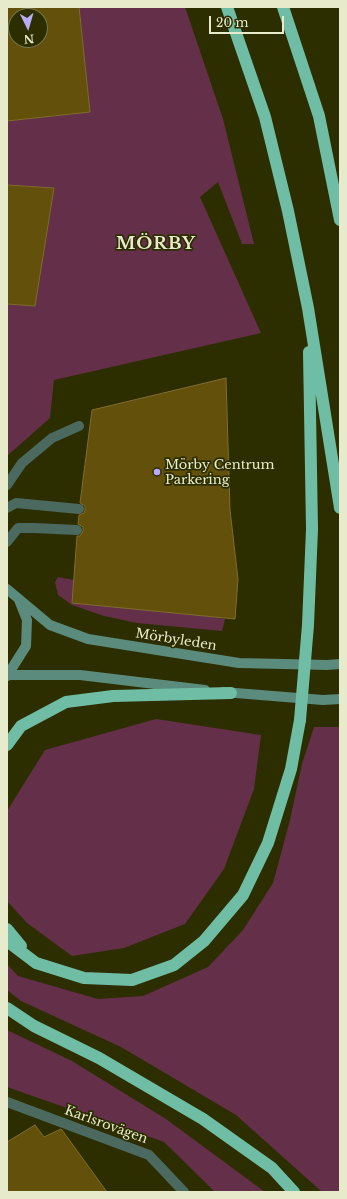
<!DOCTYPE html>
<html>
<head>
<meta charset="utf-8">
<style>
	body { margin:0 }
	#map { position:relative; width:347px; height:1199px; overflow:hidden; background:#2c2e00; font-family:"Libre Baskerville",serif }
	canvas { display:block }
	.frame { position:absolute; inset:0; border:8px solid #e7ebcb; pointer-events:none }
	.north { position:absolute; left:8px; top:8px; width:40px; height:40px; box-sizing:border-box; background:#2c2e00; border:1px solid #777a51; border-radius:50%; rotate:175deg; font-size:11px; font-weight:700; line-height:16px; text-align:center; color:#e7ebcb }
	.north::after { content:''; display:block; margin:auto; width:14px; height:18px; background:#b9abf7; clip-path:polygon(50% 0,100% 100%,50% 72%,0 100%) }
	.scale { position:absolute; left:209px; top:16px; width:75px; height:18px; box-sizing:border-box; border:2px solid #e7ebcb; border-top:0; padding-left:5px; font-size:12px; line-height:14px; white-space:nowrap; color:#e7ebcb; -webkit-text-stroke:3px #2c2e00; paint-order:stroke }
</style>
</head>
<body>
<div id="map">
<canvas width="347" height="1199"></canvas>
<div class="frame"></div>
<div class="north">N</div>
<div class="scale">20 m</div>
</div>
<script>
const context = document.querySelector('canvas').getContext('2d');
context.lineJoin = 'round';
function fillPath(path, color) { context.fillStyle = color; context.fill(path, 'evenodd'); }
const toPath = rows => new Path2D(rows.map(r => 'M' + r).join(''));
function trace(path, color, width, dash) { context.strokeStyle = color; context.lineWidth = width; context.lineCap = dash ? 'butt' : 'round'; context.setLineDash(dash || []); context.stroke(path); }
function drawText(font, color, halo, rows, align = 'center') {
  context.font = font + ' "Libre Baskerville",serif'; context.lineWidth = 3.5; context.setLineDash([]); context.textBaseline = 'middle'; context.strokeStyle = halo; context.fillStyle = color; for (const [text, x, y, turn = 0] of rows) {
    context.save(); context.translate(x, y); context.rotate((+turn || 0) * Math.PI / 180); context.textAlign = isNaN(turn) ? turn : align; if (halo) context.strokeText(text, 0, 0); context.fillText(text, 0, 0); context.restore();
  }
}
fillPath(toPath([
	[79,7,185,7,223,119,254,244,242,244,218,182,200,197,261,333,54,380,50,418,7,456,7,304,35,306,54,189,8,185,7,121,90,112],
	[58,577,74,580,128,604,225,619,222,631,137,623,104,616,72,605,58,595,55,582],
	[156,719,261,735,254,789,224,869,185,924,124,948,72,956,27,923,7,901,7,811,45,750],
	[314,727,339,727,340,734,340,1192,322,1192,236,1115,121,1047,21,1001,7,990,7,964,18,976,98,999,143,996,208,967,243,930,273,883,290,820,302,764],
	[7,1030,72,1061,166,1119,265,1192,215,1192,164,1142,7,1087]
]), '#642f48');
const building = toPath([
	[7,7,79,7,90,112,7,121,7,7],
	[16,16,40,16,40,40,16,40,16,16],
	[7,185,54,188,35,306,7,304,7,185],
	[226,378,230,510,238,579,235,619,72,603,77,536,80,536,83,531,83,527,78,524,79,515,84,513,85,510,85,506,80,503,92,410,226,378],
	[35,1125,44,1137,61,1129,62,1130,107,1192,7,1192,7,1142,35,1125]
]);
fillPath(building, '#62500b');
trace(building, '#806d2f', 1);
trace(toPath([
	[7,485,22,463,52,438,79,426],
	[7,508,16,503,79,509],
	[7,542,18,528,34,528,77,530],
	[7,1102,149,1155,184,1192]
]), '#4b695f', 10);
trace(toPath([
	[7,589,50,625,88,639,239,663,327,665,340,664],
	[8,675,80,675,205,690],
	[7,676,26,646,27,620,19,600],
	[223,692,323,700,340,699]
]), '#5b8b7c', 10);
trace(toPath([
	[227,7,265,117,288,211,308,308,340,508],
	[283,7,319,116,340,220],
	[308,625,312,529,309,352],
	[7,745,21,726,66,702,113,696,231,693],
	[7,929,21,946],
	[7,941,36,963,84,978,132,980,174,965,204,941,243,895,268,843,291,769,300,720],
	[7,1008,34,1026,99,1058,203,1119,272,1168,294,1192]
]), '#70bda5', 12);
trace(toPath([
	[300,720,308,625]
]), '#70bda5', 12);
for (const [x, y, r, color] of [
	[157,472,4,"#b9abf7"]
]) { const dot = new Path2D(); dot.arc(x, y, r, 0, 2 * Math.PI); context.fillStyle = color; context.fill(dot); trace(dot, '#2c2e00', 1.5); }
drawText('13px', '#e7ebcb', '#2c2e00', [
	["Mörby Centrum",165,465],
	["Parkering",165,480]
], 'left');
drawText('13px', '#e7ebcb', '#2c2e00', [
	["Mörbyleden",176,640,9],
	["Karlsrovägen",106,1125,20]
]);
context.letterSpacing = '1px';
drawText('bold 17px', '#e7ebcb', '#2c2e00', [
	["MÖRBY",156,244]
]);
context.letterSpacing = '0px';
</script>
</body>
</html>
